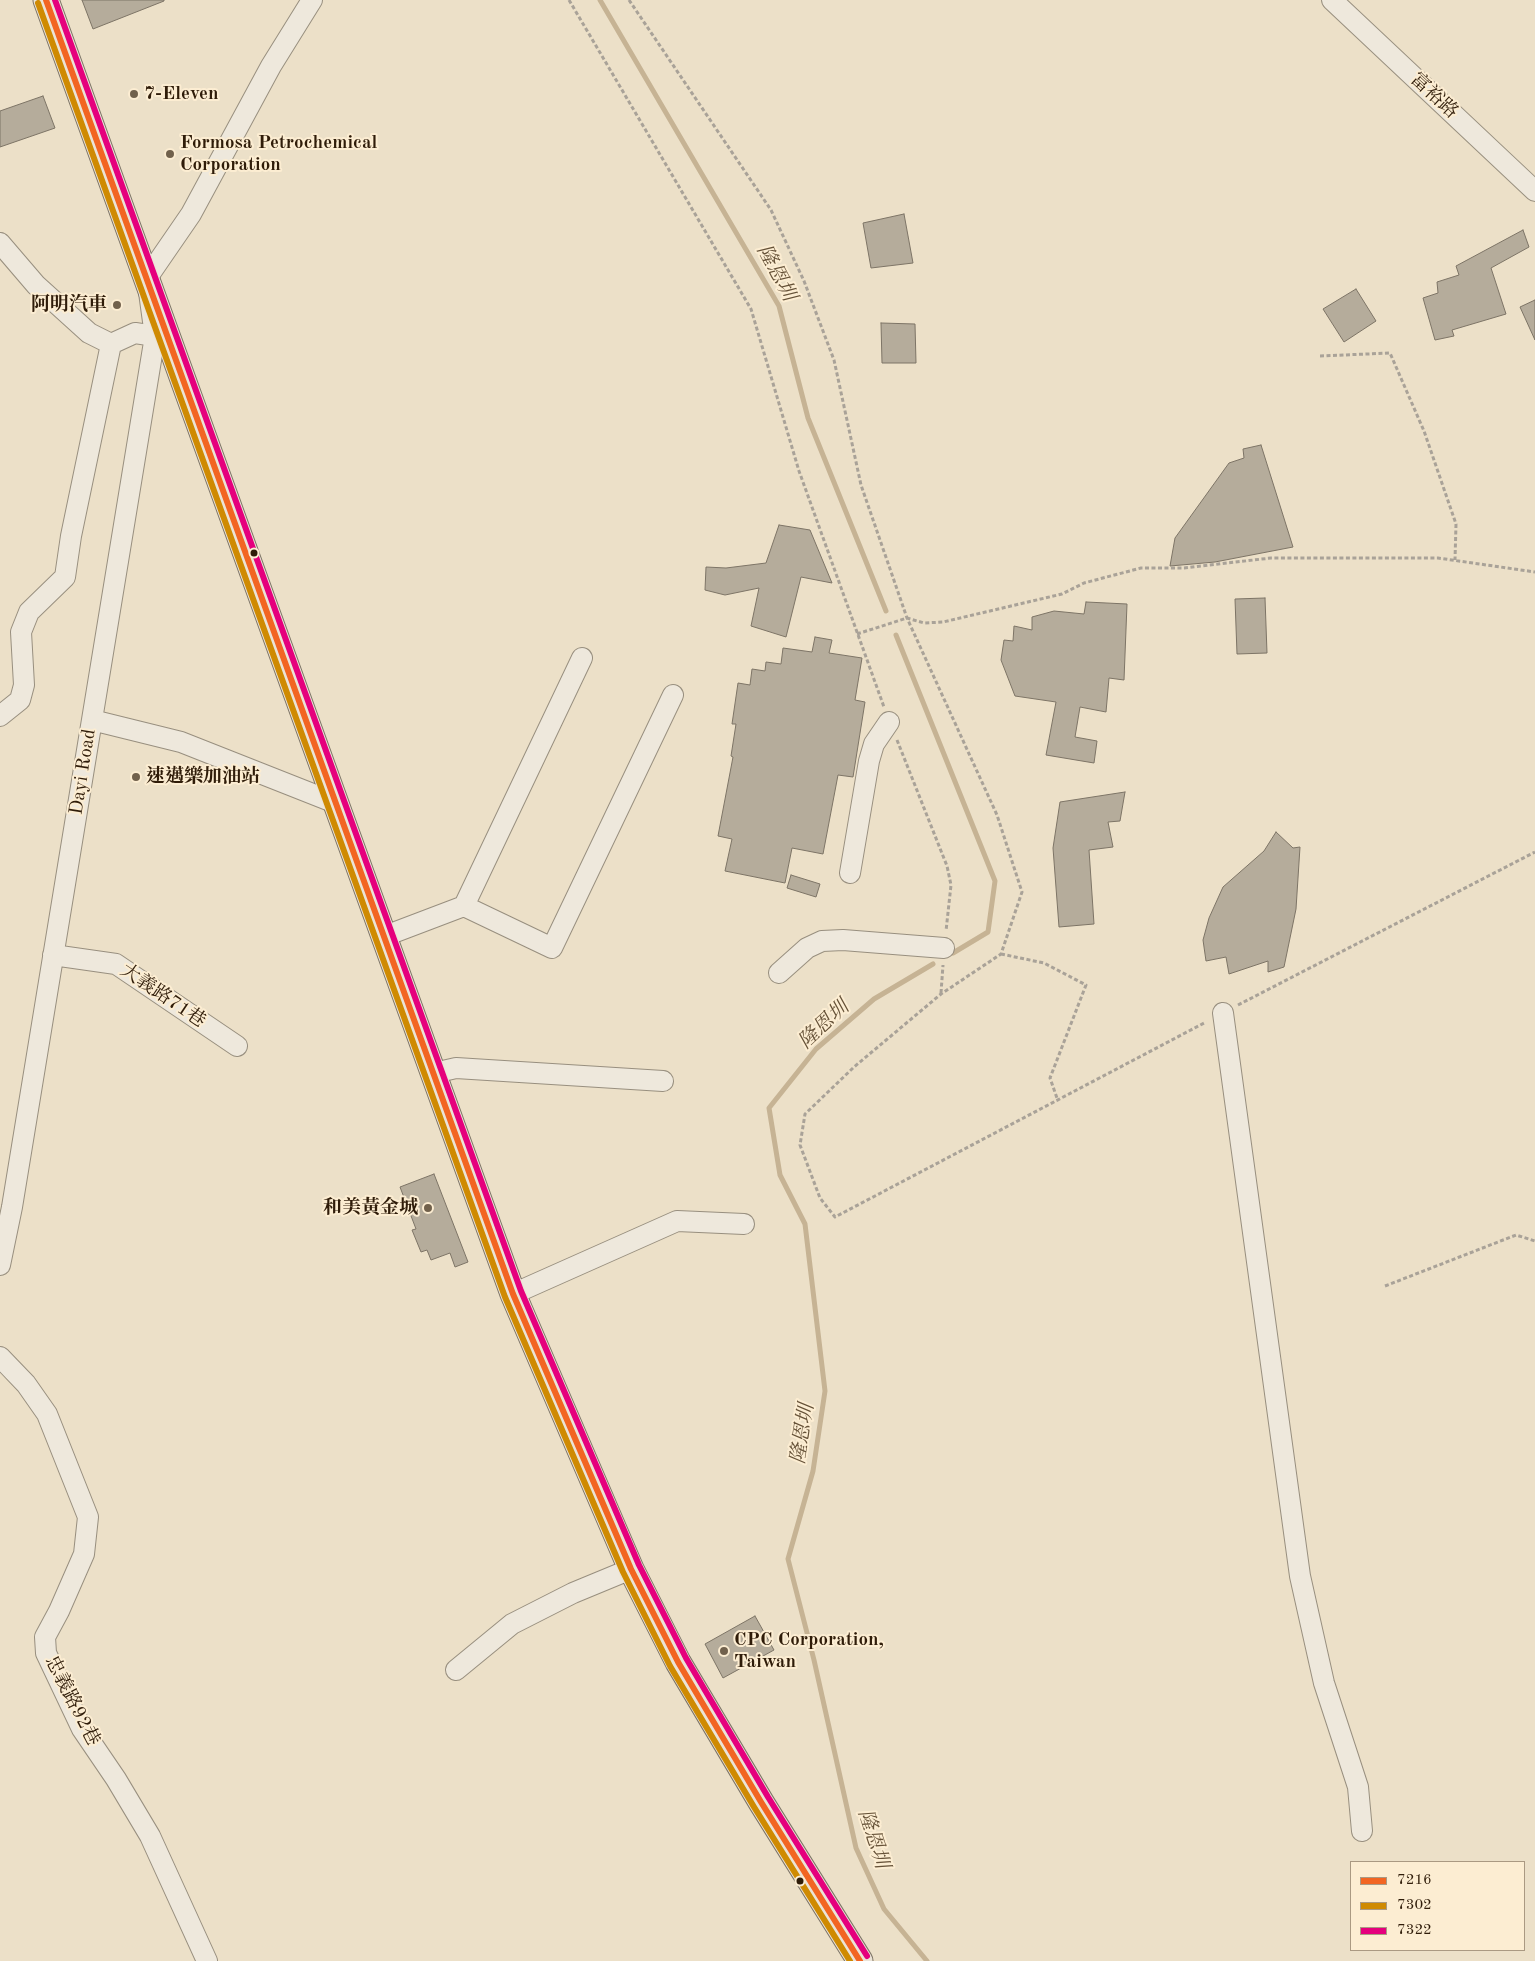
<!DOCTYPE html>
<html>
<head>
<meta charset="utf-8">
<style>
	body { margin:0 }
	#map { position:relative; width:1535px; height:1961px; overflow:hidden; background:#ece0c8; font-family:"Old Standard TT",serif }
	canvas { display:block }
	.legend { position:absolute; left:1350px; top:1861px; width:175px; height:90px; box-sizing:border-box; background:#fcedd2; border:1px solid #aa9982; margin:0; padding:6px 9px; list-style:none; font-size:15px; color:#2f1c09 }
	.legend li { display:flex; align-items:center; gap:10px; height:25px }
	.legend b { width:25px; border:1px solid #aa9982 }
</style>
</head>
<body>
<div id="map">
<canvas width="1535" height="1961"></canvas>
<ul class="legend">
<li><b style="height:6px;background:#f26522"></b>7216</li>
<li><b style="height:6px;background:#cf8a02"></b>7302</li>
<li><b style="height:6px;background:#e5007d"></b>7322</li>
</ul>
</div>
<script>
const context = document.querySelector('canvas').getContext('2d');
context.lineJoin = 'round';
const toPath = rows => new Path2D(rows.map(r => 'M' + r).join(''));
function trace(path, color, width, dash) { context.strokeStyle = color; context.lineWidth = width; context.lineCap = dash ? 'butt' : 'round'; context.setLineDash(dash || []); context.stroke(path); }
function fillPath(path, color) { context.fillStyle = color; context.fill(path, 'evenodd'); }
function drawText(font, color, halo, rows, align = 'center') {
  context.font = font + ' "Old Standard TT","Noto Serif TC",serif'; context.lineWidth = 4; context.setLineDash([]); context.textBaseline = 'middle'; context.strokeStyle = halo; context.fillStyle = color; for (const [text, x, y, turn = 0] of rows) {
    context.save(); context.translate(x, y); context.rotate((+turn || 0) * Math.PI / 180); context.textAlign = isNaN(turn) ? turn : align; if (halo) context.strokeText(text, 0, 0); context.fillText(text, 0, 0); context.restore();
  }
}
trace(toPath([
	[600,0,779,306,808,418,886,611],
	[896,635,995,881,988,932,953,953],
	[927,1961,884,1909,856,1848,814,1660,788,1559,813,1471,825,1391,805,1224,780,1175,769,1108,816,1049,874,999,933,964]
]), '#c6b394', 5);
const building = toPath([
	[82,0,164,0,164,1,93,29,82,0],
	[43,96,55,128,0,147,0,111,43,96],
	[904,214,913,263,871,268,863,223,904,214],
	[1523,230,1529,247,1491,268,1506,314,1452,330,1454,336,1435,340,1423,298,1438,293,1437,282,1459,275,1456,266,1523,230],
	[1356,289,1376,321,1344,342,1323,309,1356,289],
	[1535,300,1535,340,1520,307,1535,300],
	[881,323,915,324,916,363,882,363,881,323],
	[1261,445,1293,547,1215,562,1170,566,1175,538,1229,463,1244,458,1243,449,1261,445],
	[779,525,810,530,832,583,801,577,786,637,751,626,759,588,725,595,705,590,706,567,726,568,766,563,779,525],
	[1265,598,1267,653,1237,654,1235,599,1265,598],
	[1086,602,1127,604,1124,680,1109,678,1106,712,1080,707,1075,737,1097,741,1094,763,1046,755,1056,702,1015,696,1001,660,1004,640,1013,641,1014,626,1032,630,1032,617,1054,611,1084,614,1086,602],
	[815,637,832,640,829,653,862,658,855,700,865,702,853,777,838,775,823,854,792,848,785,883,725,871,732,839,718,836,733,757,731,756,736,724,732,724,738,683,750,685,752,669,765,671,766,662,781,664,783,648,812,652,815,637],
	[1125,792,1120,821,1108,822,1113,847,1089,850,1094,924,1059,927,1053,848,1060,802,1125,792],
	[1276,832,1293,848,1300,847,1296,909,1284,967,1268,972,1268,961,1229,974,1226,957,1206,961,1203,940,1209,918,1223,887,1264,851,1276,832],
	[791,875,820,884,816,897,787,888,791,875],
	[434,1174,468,1262,455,1267,450,1253,431,1260,427,1250,421,1252,412,1230,416,1229,400,1187,434,1174],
	[755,1616,774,1650,723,1678,705,1644,755,1616]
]);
fillPath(building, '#b5ac9b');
trace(building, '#7d7466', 1);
const minor = toPath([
	[1332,0,1535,191],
	[0,243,36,285,89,333,111,344,135,333,155,336],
	[0,716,20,700,24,685,21,632,29,612,65,577,71,536,111,344],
	[92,720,181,742,338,804],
	[850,873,869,761,874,744,889,722],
	[464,906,552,948,673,695],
	[385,936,464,906,582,658],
	[53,955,116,964,237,1046],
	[779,973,807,948,822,941,843,940,944,948],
	[1223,1013,1300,1576,1324,1683,1358,1787,1362,1831],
	[434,1073,456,1068,663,1081],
	[0,1265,12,1207,155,336,147,278,191,214,271,66,312,0],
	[513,1294,677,1221,744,1224],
	[0,1357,26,1384,47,1414,88,1517,84,1554,59,1611,45,1637,46,1653,82,1729,116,1779,150,1836,207,1961],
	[456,1670,512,1624,573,1593,631,1569]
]);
const major = toPath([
	[46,0,513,1294,631,1569,678,1662,761,1802,860,1961]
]);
trace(minor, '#988f7f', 22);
trace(major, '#7d7466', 27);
trace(toPath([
	[569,0,751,309,799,471,884,707],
	[629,0,771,210,804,281,834,360,861,485,907,618,997,815,1022,892,1001,954,941,994,854,1067,805,1114,800,1145,820,1198,835,1217,1206,1022],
	[1320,356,1390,353,1424,431,1456,524,1455,560],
	[857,634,907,618,924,623,943,622,1062,594,1084,583,1141,568,1184,568,1271,558,1438,558,1535,572],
	[897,740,947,866,951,885,946,931],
	[1001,954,1044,963,1086,985,1050,1078,1058,1101],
	[941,993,943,965],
	[1238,1005,1535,852],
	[1385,1286,1516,1235,1535,1241]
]), '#a9a298', 3, [4, 2.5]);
trace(minor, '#eee8dc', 20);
trace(major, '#ebe3d6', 25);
trace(toPath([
	[46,0,513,1294,631,1569,678,1662,761,1802,860,1961]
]), '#f26522', 6);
trace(toPath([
	[38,3,505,1297,623,1572,670,1666,754,1807,850,1961]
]), '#cf8a02', 6);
trace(toPath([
	[55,0,521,1291,639,1565,686,1658,768,1797,867,1956]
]), '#e5007d', 6);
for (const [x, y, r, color] of [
	[134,94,5,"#71614c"],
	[170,154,5,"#71614c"],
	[117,305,5,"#71614c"],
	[254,553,4.5,"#2f1c09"],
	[136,777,5,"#71614c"],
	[428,1208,5,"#71614c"],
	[724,1651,5,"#71614c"],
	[800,1881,4.5,"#2f1c09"]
]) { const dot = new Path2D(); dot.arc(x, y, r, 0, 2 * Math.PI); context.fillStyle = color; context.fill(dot); trace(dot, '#fcedd2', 2); }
drawText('bold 19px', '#2f1c09', '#fcedd2', [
	["7-Eleven",144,94],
	["Formosa Petrochemical",180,143],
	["Corporation",180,165],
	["阿明汽車",107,305,"right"],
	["速邁樂加油站",146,777],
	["和美黃金城",418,1208,"right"],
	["CPC Corporation,",734,1640],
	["Taiwan",734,1662]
], 'left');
drawText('19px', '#2f1c09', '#fcedd2', [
	["富裕路",1434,96,43],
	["Dayi Road",83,772,-81],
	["大義路71巷",163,996,34],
	["忠義路92巷",72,1701,63]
]);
drawText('italic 20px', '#655137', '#fcedd2', [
	["隆恩圳",776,273,62],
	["隆恩圳",824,1025,-43],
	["隆恩圳",803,1434,-81],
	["隆恩圳",873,1839,72]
]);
</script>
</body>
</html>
